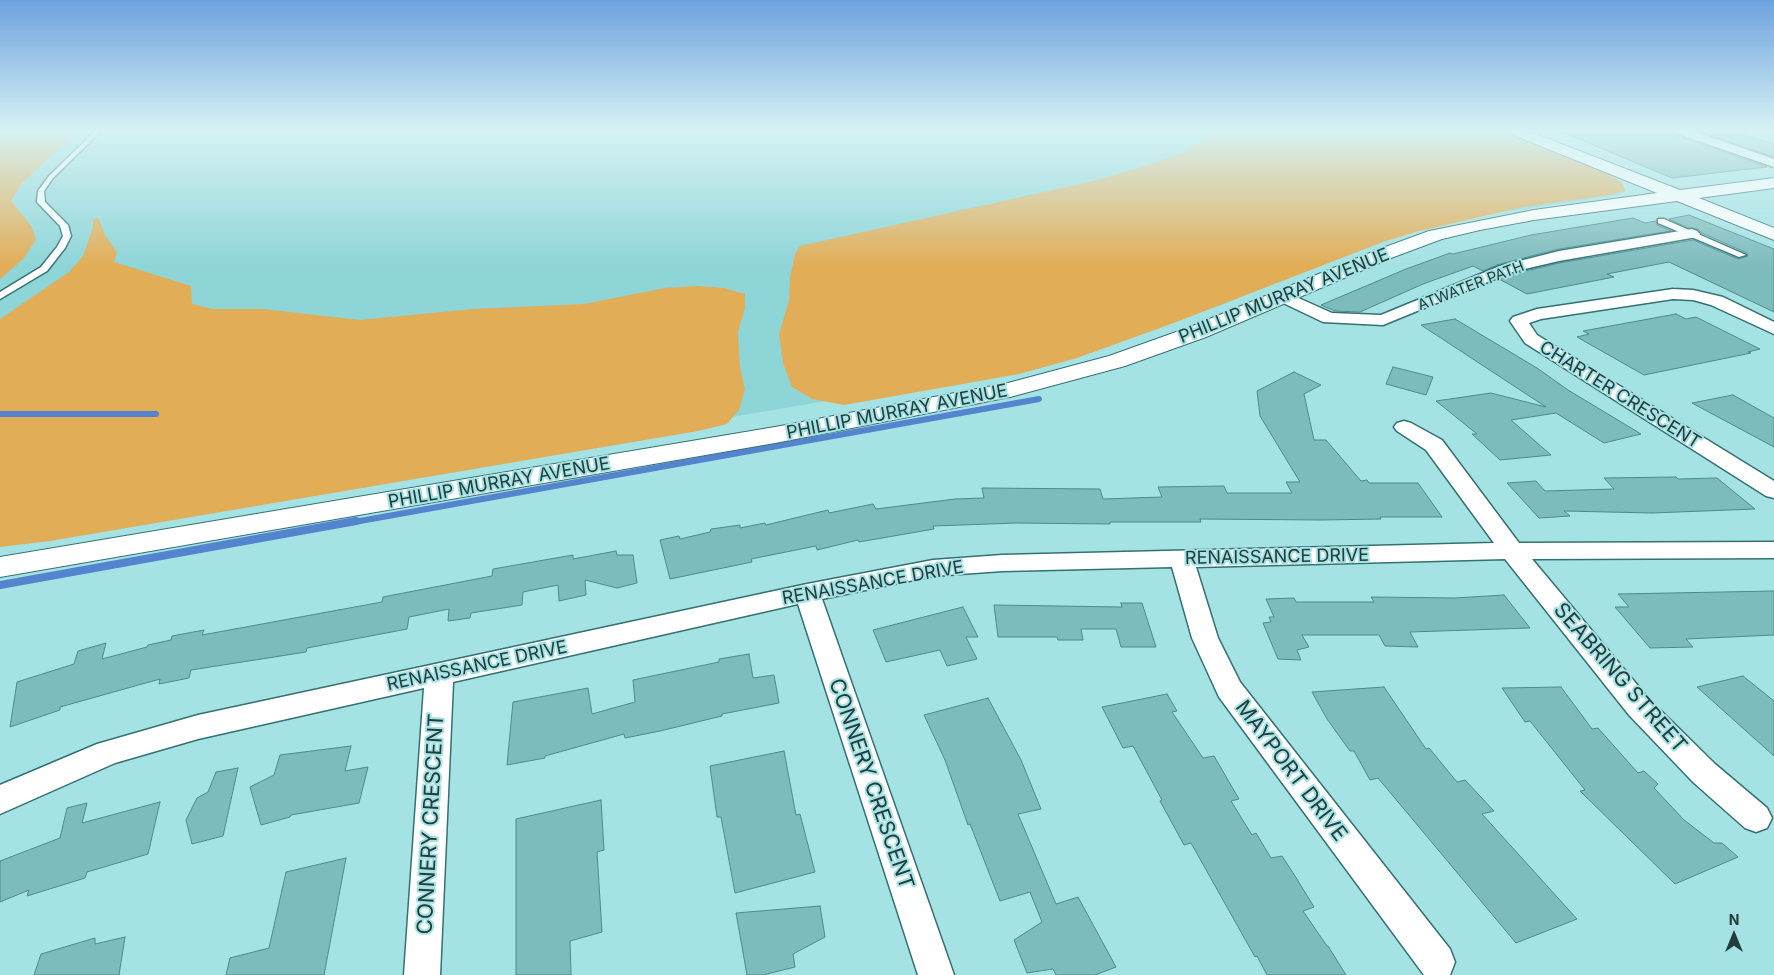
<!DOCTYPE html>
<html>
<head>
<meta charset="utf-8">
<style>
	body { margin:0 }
	#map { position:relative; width:1774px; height:975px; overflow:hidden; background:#a4e2e4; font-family:Inter,sans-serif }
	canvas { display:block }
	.north { position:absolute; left:1709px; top:910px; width:50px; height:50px; -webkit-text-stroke:4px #a4e2e4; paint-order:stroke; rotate:0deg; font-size:14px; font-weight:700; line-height:20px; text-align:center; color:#233c3d }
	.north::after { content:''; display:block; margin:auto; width:18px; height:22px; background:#233c3d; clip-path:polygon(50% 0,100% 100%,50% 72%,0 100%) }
</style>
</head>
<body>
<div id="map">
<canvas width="1774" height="975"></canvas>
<div class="north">N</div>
</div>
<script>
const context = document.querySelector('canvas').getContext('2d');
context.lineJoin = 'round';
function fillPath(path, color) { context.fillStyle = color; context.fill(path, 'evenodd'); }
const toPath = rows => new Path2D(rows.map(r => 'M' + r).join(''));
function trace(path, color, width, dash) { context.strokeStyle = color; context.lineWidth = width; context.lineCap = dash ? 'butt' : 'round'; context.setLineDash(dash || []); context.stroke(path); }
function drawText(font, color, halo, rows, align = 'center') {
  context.font = font + ' Inter,sans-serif'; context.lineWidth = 4; context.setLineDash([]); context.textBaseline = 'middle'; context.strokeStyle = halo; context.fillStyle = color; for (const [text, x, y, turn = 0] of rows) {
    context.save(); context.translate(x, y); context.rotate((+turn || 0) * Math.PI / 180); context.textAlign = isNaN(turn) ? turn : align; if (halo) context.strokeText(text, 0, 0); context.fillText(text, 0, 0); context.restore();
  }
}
fillPath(toPath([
	[0,131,1502,131,1609,174,1623,184,1625,191,1618,195,1402,227,1219,306,1003,371,0,541]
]), '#8ed5d8');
fillPath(toPath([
	[0,131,78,131,22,183,11,201,32,227,36,240,23,259,0,279],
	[1216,131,1501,131,1609,174,1623,184,1625,191,1609,195,1523,207,1415,232,1383,242,1171,324,1077,358,1019,374,844,405,812,399,792,387,783,363,779,334,789,301,790,277,795,254,800,246,1093,181,1136,169,1177,155,1206,139],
	[97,218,99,219,105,235,117,252,114,262,191,286,192,304,213,309,264,309,359,320,473,309,584,304,665,288,698,286,724,288,745,294,745,308,738,332,740,367,745,389,739,410,727,424,698,431,50,541,0,547,0,319,69,272,83,256,93,228,93,220]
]), '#e1ad57');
trace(toPath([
	[0,414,156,414],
	[349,523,1039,399]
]), '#5484ce', 6);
trace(toPath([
	[0,585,356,521]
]), '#5484ce', 8);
const building = toPath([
	[1560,131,1674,131,1677,136,1767,167,1672,178,1560,131],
	[1698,131,1733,131,1774,144,1774,157,1698,131],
	[1689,215,1774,249,1774,312,1669,262,1607,274,1614,277,1527,294,1499,279,1513,274,1559,263,1693,240,1738,259,1748,256,1747,253,1702,233,1698,229,1688,228,1669,219,1689,215],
	[1633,218,1645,223,1656,221,1657,225,1671,231,1559,249,1500,264,1483,271,1473,266,1423,284,1360,312,1335,311,1321,305,1406,269,1450,253,1453,254,1531,235,1633,218],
	[1676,314,1686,319,1696,317,1760,349,1748,352,1751,353,1644,375,1577,337,1589,334,1583,331,1676,314],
	[1455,319,1537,368,1568,390,1641,434,1604,443,1556,413,1511,420,1551,455,1500,460,1472,434,1477,434,1436,401,1491,393,1546,407,1421,325,1455,319],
	[1393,367,1433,377,1426,395,1386,384,1393,367],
	[1294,372,1321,385,1304,394,1314,440,1326,440,1361,481,1367,480,1369,483,1418,483,1442,517,1380,517,1381,519,1322,520,1200,519,1201,522,1110,522,1110,524,1016,523,933,526,934,529,859,542,858,540,817,550,816,546,751,559,752,562,670,579,660,540,679,536,680,539,710,532,711,529,740,525,740,528,765,523,766,525,828,510,829,513,873,504,876,509,955,499,984,498,982,488,1100,489,1103,499,1162,497,1158,487,1224,486,1227,493,1292,493,1286,482,1300,482,1260,416,1257,391,1294,372],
	[1733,395,1774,418,1774,447,1692,403,1733,395],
	[1676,477,1678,479,1717,478,1755,509,1652,513,1564,511,1570,516,1539,518,1507,483,1536,481,1545,491,1614,489,1604,478,1676,477],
	[616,551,617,555,633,555,637,583,617,588,585,580,586,595,559,601,558,585,523,592,522,605,471,613,470,618,448,621,449,609,409,617,407,629,307,648,306,652,191,670,189,678,159,684,160,679,60,707,60,710,10,727,17,682,74,664,78,651,106,643,102,659,147,647,148,645,171,640,172,636,204,630,202,635,382,602,383,597,492,576,493,569,573,555,573,559,616,551],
	[1774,591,1774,635,1686,639,1693,647,1650,648,1615,607,1629,607,1618,594,1774,591],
	[1504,595,1530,628,1410,632,1418,647,1385,646,1379,635,1302,635,1309,647,1297,650,1301,660,1278,659,1263,623,1271,622,1269,617,1274,617,1266,599,1294,598,1296,602,1374,602,1371,597,1455,598,1504,595],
	[1121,603,1142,603,1156,647,1121,647,1116,629,1081,629,1083,640,1058,640,1057,637,998,637,994,605,1122,607,1121,603],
	[963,607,978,637,966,637,977,659,947,666,940,650,886,662,873,630,963,607],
	[749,654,753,678,774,675,779,703,722,714,722,716,660,731,625,738,624,734,545,756,545,758,507,765,513,702,588,688,592,714,635,702,633,680,719,662,719,659,749,654],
	[1743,676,1774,701,1774,756,1697,687,1743,676],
	[1384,687,1426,749,1429,748,1457,782,1465,780,1494,811,1482,814,1577,919,1516,943,1378,778,1370,780,1354,751,1350,751,1327,719,1312,692,1384,687],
	[1561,687,1592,729,1598,728,1638,773,1644,771,1658,784,1654,788,1684,820,1714,843,1722,843,1738,857,1675,884,1580,791,1585,790,1530,721,1525,722,1502,688,1561,687],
	[1167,694,1177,711,1172,712,1203,758,1214,756,1239,799,1231,801,1252,835,1256,833,1271,858,1282,856,1295,876,1314,907,1303,911,1327,946,1328,946,1346,975,1267,975,1257,956,1255,957,1191,843,1184,845,1160,801,1162,800,1133,746,1123,748,1102,707,1167,694],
	[988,698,1021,760,1041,809,1018,814,1056,904,1078,897,1116,967,1095,975,1056,975,1053,969,1027,973,1014,940,1042,922,1030,892,1000,901,970,824,968,825,945,760,924,715,988,698],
	[351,746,345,771,368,767,359,803,291,815,290,817,261,825,250,787,274,775,280,755,351,746],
	[784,751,796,815,800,814,815,872,735,893,721,817,717,817,710,766,784,751],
	[238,768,223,836,192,844,186,820,197,798,208,792,216,772,238,768],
	[601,800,604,850,597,852,602,932,570,941,571,975,516,975,516,819,601,800],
	[160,802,148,854,87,872,85,878,27,896,29,890,0,902,0,861,60,838,67,808,87,803,82,823,160,802],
	[346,858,324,975,226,975,230,958,269,948,286,872,346,858],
	[820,906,825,937,793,954,795,967,763,975,747,975,736,913,820,906],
	[125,937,119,975,34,975,41,954,95,938,95,944,125,937]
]);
fillPath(building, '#7ebbbd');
trace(building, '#4d8a8c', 1);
const lane = toPath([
	[95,131,101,131,53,178,44,191,45,202,68,225,71,236,65,248,47,271,0,299,0,292,41,267,57,247,63,236,60,226,37,202,38,191,49,176,95,131],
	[1658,219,1664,219,1746,255,1739,257,1658,223,1658,219]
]);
const street = toPath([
	[1676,131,1693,131,1774,159,1774,167,1678,134,1676,131],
	[1692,229,1697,231,1700,234,1697,237,1559,261,1512,272,1383,325,1323,322,1279,301,1277,297,1279,293,1285,292,1332,313,1381,315,1500,266,1559,251,1692,229],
	[1673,289,1693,290,1723,297,1774,322,1774,334,1711,305,1693,300,1673,299,1541,319,1529,323,1537,335,1774,481,1774,498,1766,496,1525,343,1510,321,1513,317,1537,309,1673,289],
	[1404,421,1411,423,1442,440,1519,543,1774,542,1774,558,1532,559,1649,699,1715,764,1767,808,1772,818,1767,828,1756,832,1745,828,1693,782,1629,715,1505,559,1196,567,1218,638,1240,682,1450,949,1455,962,1450,975,1424,975,1219,697,1192,638,1172,567,1002,571,933,576,822,599,954,975,918,975,798,604,453,682,440,975,404,975,424,688,198,739,115,763,0,814,0,785,97,744,198,715,807,584,933,560,1002,555,1494,543,1426,450,1397,431,1394,427,1397,423,1404,421]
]);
const secondary = toPath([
	[1509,131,1528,131,1680,190,1774,178,1774,188,1699,198,1774,228,1774,240,1677,201,1534,220,1480,230,1442,239,1391,258,1206,337,1125,366,1010,397,775,443,0,577,0,557,775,427,1008,383,1109,356,1190,327,1377,250,1429,231,1534,210,1657,193,1511,134,1509,131]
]);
trace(lane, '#347173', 3);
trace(street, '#347173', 3);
trace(secondary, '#347173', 2);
fillPath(lane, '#fff');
fillPath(street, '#fff');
fillPath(secondary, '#fff');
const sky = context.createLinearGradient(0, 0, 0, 267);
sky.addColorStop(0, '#6da1de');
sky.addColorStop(0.49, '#d6f2f3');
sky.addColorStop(1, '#d6f2f300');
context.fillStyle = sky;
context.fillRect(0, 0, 1774, 267);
drawText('15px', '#233c3d', '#a4e2e4', [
	["ATWATER PATH",1471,286,-21]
]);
drawText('18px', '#233c3d', '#a4e2e4', [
	["PHILLIP MURRAY AVENUE",1284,296,-22],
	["CHARTER CRESCENT",1620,395,32],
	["PHILLIP MURRAY AVENUE",897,412,-11],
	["PHILLIP MURRAY AVENUE",499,483,-10],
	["RENAISSANCE DRIVE",1277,557,-1],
	["RENAISSANCE DRIVE",873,583,-10],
	["RENAISSANCE DRIVE",477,666,-12]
]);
drawText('21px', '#233c3d', '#a4e2e4', [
	["SEABRING STREET",1620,678,49],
	["MAYPORT DRIVE",1291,771,53],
	["CONNERY CRESCENT",871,784,71],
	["CONNERY CRESCENT",431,824,-87]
]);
</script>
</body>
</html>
